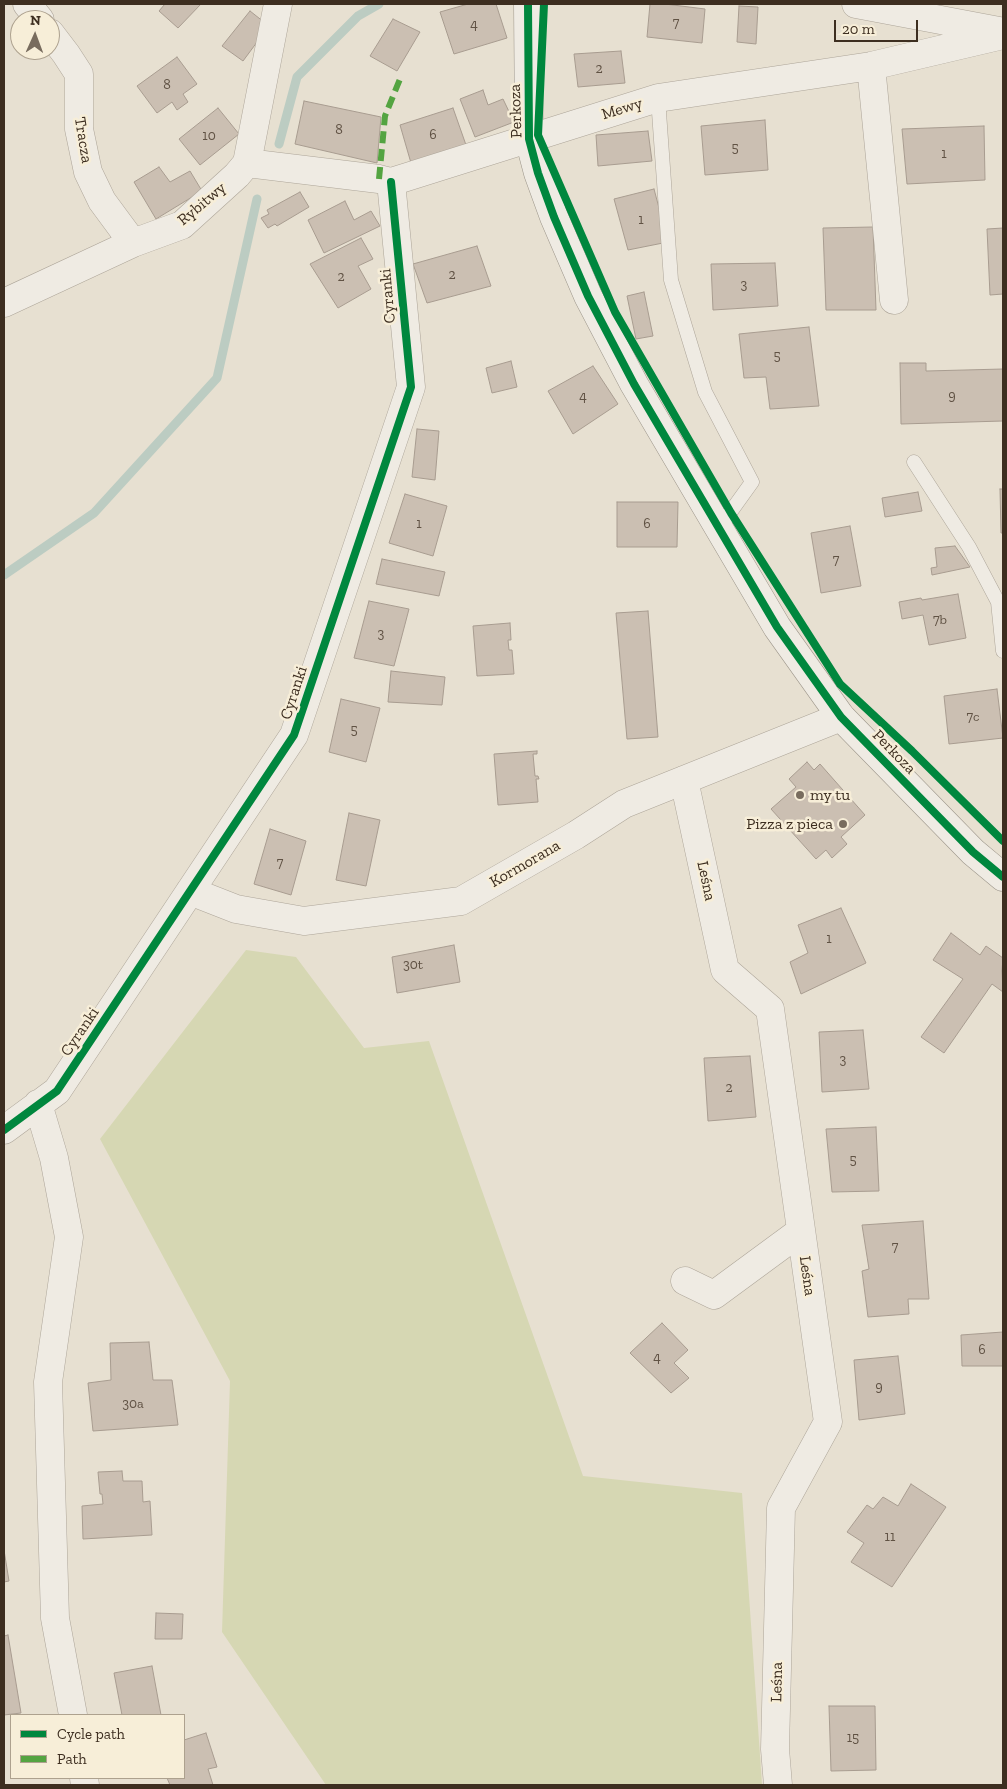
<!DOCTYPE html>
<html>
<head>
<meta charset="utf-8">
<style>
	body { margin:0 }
	#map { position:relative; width:1007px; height:1789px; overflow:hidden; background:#e7e0d1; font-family:"Zilla Slab",serif }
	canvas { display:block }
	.frame { position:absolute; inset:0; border:5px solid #3d2e20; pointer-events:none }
	.legend { position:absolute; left:10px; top:1714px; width:175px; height:65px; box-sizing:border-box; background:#f7eed8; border:1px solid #ada18e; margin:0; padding:6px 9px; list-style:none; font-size:15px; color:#3d2e20 }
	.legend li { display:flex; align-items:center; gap:10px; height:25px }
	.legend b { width:25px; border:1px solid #ada18e }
	.north { position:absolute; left:10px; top:10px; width:50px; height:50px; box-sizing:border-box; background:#f7eed8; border:1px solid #ada18e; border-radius:50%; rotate:2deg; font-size:14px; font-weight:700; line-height:20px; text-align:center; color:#3d2e20 }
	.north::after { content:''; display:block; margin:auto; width:18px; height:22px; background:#786c5e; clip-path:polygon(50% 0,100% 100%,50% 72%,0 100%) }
	.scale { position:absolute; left:834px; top:20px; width:84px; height:22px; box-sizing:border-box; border:2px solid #3d2e20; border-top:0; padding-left:6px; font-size:15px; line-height:18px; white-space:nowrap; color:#3d2e20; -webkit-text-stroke:4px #f7eed8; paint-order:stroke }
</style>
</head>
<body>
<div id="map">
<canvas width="1007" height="1789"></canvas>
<div class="frame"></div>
<ul class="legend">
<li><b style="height:6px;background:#00873e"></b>Cycle path</li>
<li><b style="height:6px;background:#54a441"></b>Path</li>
</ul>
<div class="north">N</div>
<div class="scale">20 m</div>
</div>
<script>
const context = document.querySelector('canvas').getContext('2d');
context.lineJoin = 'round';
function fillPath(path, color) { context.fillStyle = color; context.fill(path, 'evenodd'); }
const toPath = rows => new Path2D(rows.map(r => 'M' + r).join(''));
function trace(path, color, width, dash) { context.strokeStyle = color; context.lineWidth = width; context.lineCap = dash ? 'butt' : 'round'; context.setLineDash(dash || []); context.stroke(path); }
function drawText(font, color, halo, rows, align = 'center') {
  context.font = font + ' "Zilla Slab",serif'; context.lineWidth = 5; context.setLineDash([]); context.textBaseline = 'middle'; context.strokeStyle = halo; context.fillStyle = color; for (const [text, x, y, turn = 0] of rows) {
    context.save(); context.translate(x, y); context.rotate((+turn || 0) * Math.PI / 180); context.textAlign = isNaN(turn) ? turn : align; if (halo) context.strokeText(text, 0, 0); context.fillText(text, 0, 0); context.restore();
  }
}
fillPath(toPath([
	[246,950,296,957,364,1048,429,1041,583,1476,742,1493,762,1785,326,1785,222,1632,230,1381,100,1139]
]), '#d6d7b3');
trace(toPath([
	[279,144,297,77,358,16,379,4],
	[4,575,94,513,217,378,257,199]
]), '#bcccc2', 9);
const building = toPath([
	[165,4,201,4,178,28,159,11,165,4],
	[468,4,496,4,507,38,454,54,440,12,468,4],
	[650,4,665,4,705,9,702,43,647,37,650,4],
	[739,6,758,7,756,44,737,42,739,6],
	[250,11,269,26,243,61,222,46,250,11],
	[393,19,420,32,397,71,370,56,393,19],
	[621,51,625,83,578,87,574,54,621,51],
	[177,57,197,84,183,94,188,102,177,110,172,102,157,113,137,86,177,57],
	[483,90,488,105,503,99,514,122,475,137,460,99,483,90],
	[304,101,381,117,377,163,295,144,304,101],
	[218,108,239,134,200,165,179,139,218,108],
	[453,108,466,145,411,163,400,125,453,108],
	[765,120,768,170,705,175,701,126,765,120],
	[984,126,985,180,907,184,902,129,984,126],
	[648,131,652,161,598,166,596,135,648,131],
	[159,167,170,182,190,171,202,191,156,219,134,182,159,167],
	[654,189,668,242,628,250,614,199,654,189],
	[300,192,309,207,277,226,275,224,268,228,261,218,269,214,267,210,300,192],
	[345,201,354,220,371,211,380,226,324,253,308,220,345,201],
	[873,227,876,310,826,310,823,228,873,227],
	[1003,228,1003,294,990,295,987,229,1003,228],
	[361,238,373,259,358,266,371,289,338,308,310,264,361,238],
	[477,246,491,286,427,303,413,264,477,246],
	[775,263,778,306,713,310,711,264,775,263],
	[644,292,653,336,636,339,627,296,644,292],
	[809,327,819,406,770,409,766,377,744,378,739,334,809,327],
	[511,361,517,387,492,393,486,368,511,361],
	[900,363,926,363,926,371,1003,369,1003,421,901,424,900,363],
	[593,366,618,404,573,434,548,391,593,366],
	[417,429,439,431,435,480,412,477,417,429],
	[1000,489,1003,489,1003,533,1001,533,1000,489],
	[918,492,922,511,885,517,882,498,918,492],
	[405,494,447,506,433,556,389,543,405,494],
	[617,502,678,502,677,547,617,547,617,502],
	[850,526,861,586,821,593,811,533,850,526],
	[955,546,970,567,932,575,931,568,937,567,935,548,955,546],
	[382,559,445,572,439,596,376,584,382,559],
	[958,594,966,638,929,645,923,615,902,619,899,602,921,598,922,600,958,594],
	[369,601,409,609,394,666,354,658,369,601],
	[648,611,658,737,627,739,616,613,648,611],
	[510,623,511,640,508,640,509,650,512,650,514,674,477,676,473,626,510,623],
	[391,671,445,677,442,705,388,702,391,671],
	[997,689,1003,738,949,744,944,696,997,689],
	[341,699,380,708,366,762,329,752,341,699],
	[537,751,537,754,533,754,535,776,538,776,539,779,536,779,538,802,498,805,494,754,537,751],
	[807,762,814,770,820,764,865,815,841,837,847,844,832,858,826,850,816,859,771,809,796,787,789,779,807,762],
	[349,813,380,820,366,886,336,880,349,813],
	[270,829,306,841,291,895,254,884,270,829],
	[841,908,866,963,801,994,790,962,808,953,798,925,841,908],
	[951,933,980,955,986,946,1003,958,1002,971,1003,992,992,984,944,1053,921,1037,963,979,933,960,951,933],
	[454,945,460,982,397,993,392,957,454,945],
	[863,1030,869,1089,822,1092,819,1032,863,1030],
	[750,1056,756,1117,708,1121,704,1058,750,1056],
	[876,1127,879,1191,832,1192,826,1129,876,1127],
	[923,1221,929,1299,908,1299,909,1314,868,1317,862,1271,869,1269,862,1225,923,1221],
	[662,1323,688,1350,674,1363,689,1378,671,1393,630,1353,662,1323],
	[1003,1332,1003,1366,962,1366,961,1335,1003,1332],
	[149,1342,153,1380,172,1380,178,1425,93,1431,88,1383,111,1380,110,1343,149,1342],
	[898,1356,905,1414,859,1420,854,1360,898,1356],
	[122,1471,123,1481,142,1481,143,1502,150,1501,152,1535,83,1539,82,1506,103,1504,102,1494,100,1494,98,1472,122,1471],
	[911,1484,946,1507,892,1587,851,1562,864,1543,847,1532,867,1505,873,1509,883,1497,898,1506,911,1484],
	[4,1550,9,1581,4,1582,4,1550],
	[156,1613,183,1614,182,1639,155,1639,156,1613],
	[8,1635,21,1713,4,1715,4,1636,8,1635],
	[152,1666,161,1715,122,1715,114,1673,152,1666],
	[829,1706,875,1706,876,1770,831,1771,829,1706],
	[206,1733,217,1767,208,1769,213,1785,170,1785,167,1778,184,1778,184,1740,206,1733]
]);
fillPath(building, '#cbbfb2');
trace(building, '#a89c90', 1);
const lane = toPath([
	[658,98,671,280,705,392,752,482,719,528],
	[914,462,969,547,998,602,1003,651]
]);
const street = toPath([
	[27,4,40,20],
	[856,4,999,31],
	[50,33,66,54,79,74,79,129,88,172,102,201,133,243],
	[871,66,894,300],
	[247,163,379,179,391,182,658,98,871,66,1003,35],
	[4,303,133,243,182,225,237,175,247,163,278,4],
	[684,780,725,970,770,1009,828,1422,781,1508,775,1749,778,1785],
	[190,891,236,909,304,921,461,901,576,835,624,804,841,717],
	[38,1104,54,1158,69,1237,48,1382,55,1618,73,1715],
	[4,1130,57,1091,294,735,411,387,391,182],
	[685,1281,714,1295,801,1231],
	[84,1778,85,1785]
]);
const secondary = toPath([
	[528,4,529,139,538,173,554,217,588,296,634,384,777,627,841,717,973,852,1003,877]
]);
trace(lane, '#ada599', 15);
trace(street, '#ada599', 29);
trace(secondary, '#9c958a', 29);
trace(lane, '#efebe3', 14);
trace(street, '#efebe3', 28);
trace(secondary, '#efebe3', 28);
trace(toPath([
	[379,179,385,116,400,79]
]), '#54a441', 6, [12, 6]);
trace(toPath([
	[528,4,529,139,538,173,554,217,588,296,634,384,777,627,841,717,973,852,1003,877],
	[544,4,538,135,615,312,731,513,840,684,912,751,1003,841],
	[4,1130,57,1091,294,735,411,387,391,182]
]), '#00873e', 8);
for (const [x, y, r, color] of [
	[800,795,5,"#786c5e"],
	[843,824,5,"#786c5e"]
]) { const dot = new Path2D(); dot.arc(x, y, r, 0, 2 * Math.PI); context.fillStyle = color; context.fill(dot); trace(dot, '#f7eed8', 2); }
drawText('14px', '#605244', null, [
	["7",676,23],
	["4",474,25],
	["2",599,69],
	["8",167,85],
	["8",339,130],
	["6",433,135],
	["10",209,136],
	["5",735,148],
	["1",944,154],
	["1",641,220],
	["2",452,275],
	["2",341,277],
	["3",744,285],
	["5",777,356],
	["9",952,396],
	["4",583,397],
	["1",419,524],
	["6",647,524],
	["7",836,560],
	["7b",940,620],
	["3",381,634],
	["7c",973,717],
	["5",354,730],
	["7",280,863],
	["1",829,939],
	["30t",413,965],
	["3",843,1060],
	["2",729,1088],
	["5",853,1160],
	["7",895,1247],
	["6",982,1350],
	["4",657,1358],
	["9",879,1387],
	["30a",133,1404],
	["11",890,1537],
	["15",853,1738]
]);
drawText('16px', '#3d2e20', '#f7eed8', [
	["Mewy",622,109,-17],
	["Perkoza",516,111,-92],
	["Tracza",83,140,81],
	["Rybitwy",202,204,-40],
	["Cyranki",388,296,-95],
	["Cyranki",294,693,-72],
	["Perkoza",894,752,46],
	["Kormorana",525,864,-30],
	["Leśna",706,881,78],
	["Cyranki",80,1032,-56],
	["Leśna",807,1276,82],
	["Leśna",777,1682,-89]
]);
drawText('16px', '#3d2e20', '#f7eed8', [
	["my tu",810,795],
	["Pizza z pieca",833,824,"right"]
], 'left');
</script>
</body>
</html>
